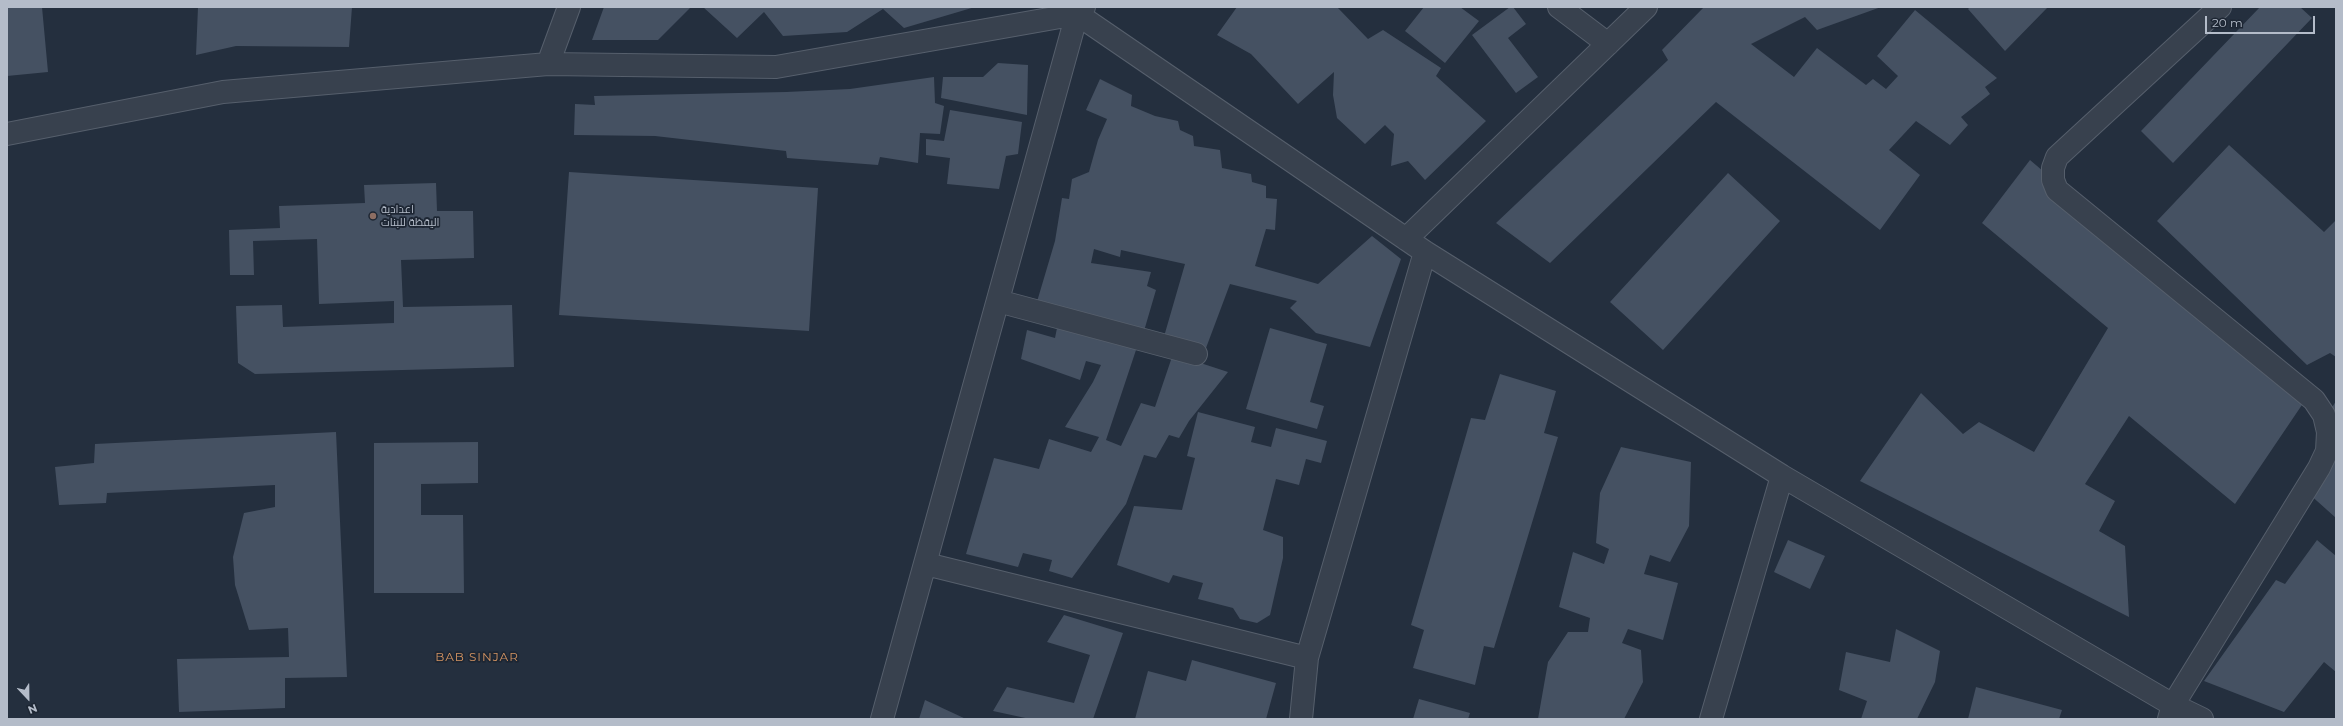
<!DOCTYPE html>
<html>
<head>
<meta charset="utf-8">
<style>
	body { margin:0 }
	#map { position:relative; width:2343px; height:726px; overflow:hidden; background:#242f3e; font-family:Montserrat,sans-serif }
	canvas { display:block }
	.frame { position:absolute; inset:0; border:8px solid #b4bcc9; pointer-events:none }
	.north { position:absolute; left:8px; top:678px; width:40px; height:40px; -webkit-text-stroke:3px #1d2633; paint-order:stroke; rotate:158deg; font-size:11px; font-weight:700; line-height:16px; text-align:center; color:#b4bcc9 }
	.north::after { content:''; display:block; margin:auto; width:14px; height:18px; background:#b4bcc9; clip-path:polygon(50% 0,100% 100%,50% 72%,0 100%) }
	.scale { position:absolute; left:2205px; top:16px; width:110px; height:18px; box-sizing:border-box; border:2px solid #b4bcc9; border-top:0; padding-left:5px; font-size:12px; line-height:14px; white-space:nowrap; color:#b4bcc9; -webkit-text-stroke:3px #1d2633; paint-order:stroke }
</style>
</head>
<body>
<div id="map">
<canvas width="2343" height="726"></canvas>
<div class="frame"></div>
<div class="north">N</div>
<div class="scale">20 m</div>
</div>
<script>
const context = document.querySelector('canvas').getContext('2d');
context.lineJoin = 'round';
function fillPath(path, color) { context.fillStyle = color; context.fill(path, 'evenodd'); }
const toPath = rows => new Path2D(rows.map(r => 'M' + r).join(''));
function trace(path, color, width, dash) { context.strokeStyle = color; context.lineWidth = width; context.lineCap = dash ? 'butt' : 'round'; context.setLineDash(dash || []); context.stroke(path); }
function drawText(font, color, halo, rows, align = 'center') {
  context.font = font + ' Montserrat,Cairo,sans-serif'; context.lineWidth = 3.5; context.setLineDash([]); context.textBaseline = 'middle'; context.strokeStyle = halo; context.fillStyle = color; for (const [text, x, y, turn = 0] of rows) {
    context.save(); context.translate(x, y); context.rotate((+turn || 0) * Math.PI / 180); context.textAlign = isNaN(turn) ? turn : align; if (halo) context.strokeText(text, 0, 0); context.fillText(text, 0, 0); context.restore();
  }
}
fillPath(toPath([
	[7,7,42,7,48,72,7,76],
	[198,7,352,7,349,47,236,46,196,55],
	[604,7,691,7,658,40,592,40],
	[703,7,975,7,904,28,883,9,847,32,783,36,764,12,737,38],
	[1237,7,1337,7,1368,39,1383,30,1441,68,1436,76,1486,121,1425,180,1408,161,1391,166,1394,134,1385,125,1365,144,1337,118,1333,95,1334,72,1298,104,1251,54,1217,35],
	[1424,7,1460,7,1479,21,1445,63,1405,31],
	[1510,7,1513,7,1526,24,1508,38,1538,77,1516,93,1472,35],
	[1704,7,1881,7,1817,30,1805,17,1751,44,1794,77,1817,48,1866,85,1873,79,1886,89,1898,76,1877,56,1915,10,1997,78,1985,87,1990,94,1961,117,1968,125,1950,145,1916,121,1889,150,1920,175,1880,230,1716,102,1550,263,1496,223,1668,60,1662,50],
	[1970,7,2048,7,2005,51,1968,9],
	[2260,7,2300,7,2312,18,2173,163,2141,131],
	[998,63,1028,65,1027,115,941,98,943,77,983,77],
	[934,77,935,103,944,106,940,134,920,133,918,163,880,157,878,165,787,158,786,151,655,136,574,135,575,104,595,105,594,96,786,92,850,89],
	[1100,79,1132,95,1131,106,1155,116,1178,121,1180,130,1193,136,1194,146,1220,150,1222,168,1251,174,1252,182,1266,186,1266,198,1277,199,1275,230,1266,229,1255,266,1318,284,1372,236,1401,259,1370,347,1316,333,1290,308,1297,301,1230,284,1206,348,1163,340,1185,264,1121,250,1120,257,1094,249,1091,263,1151,272,1147,286,1156,290,1144,331,1036,305,1055,241,1062,198,1069,199,1072,179,1089,172,1098,140,1107,119,1086,110],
	[950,110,1022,122,1018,154,1006,156,999,189,947,184,950,158,926,155,926,139,944,141],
	[2229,145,2324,232,2336,220,2336,357,2330,353,2307,365,2157,221],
	[2030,160,2308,396,2235,504,2129,416,2085,484,2115,501,2099,531,2125,546,2129,617,1860,481,1921,393,1963,434,1979,422,2034,452,2108,328,1982,223],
	[569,172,818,188,809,331,559,315],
	[1728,173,1780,221,1663,350,1610,302],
	[436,183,437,211,473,211,474,258,401,260,403,307,512,305,514,367,255,374,238,363,236,306,282,305,283,327,394,323,394,301,319,304,317,239,253,241,254,275,230,275,229,230,280,228,279,206,365,203,364,185],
	[1058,323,1137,347,1106,440,1121,446,1141,403,1155,407,1173,354,1228,372,1189,421,1179,438,1169,435,1156,458,1144,455,1126,504,1072,578,1049,571,1052,560,1023,553,1018,567,966,554,994,458,1039,469,1049,439,1091,452,1099,437,1065,427,1093,382,1101,365,1086,361,1080,380,1021,359,1027,330,1055,338],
	[1270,328,1327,344,1310,402,1324,406,1317,429,1246,409],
	[1500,374,1556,391,1544,433,1558,437,1494,648,1484,646,1475,685,1413,668,1424,630,1411,625,1471,418,1485,420],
	[2336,401,2336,518,2298,484,2330,444,2317,432],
	[1198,412,1255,427,1251,442,1271,447,1276,428,1327,441,1321,463,1306,459,1299,485,1276,479,1263,530,1283,537,1283,558,1270,615,1257,623,1240,619,1233,608,1198,599,1203,583,1173,575,1169,583,1117,565,1134,506,1182,510,1195,458,1187,456],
	[336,432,347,677,285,678,285,708,179,712,177,659,289,657,288,628,249,630,235,585,233,557,244,513,275,507,275,485,107,493,106,503,59,505,55,467,94,463,95,444],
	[478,442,478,483,421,484,421,515,463,515,464,593,374,593,374,443],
	[1621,447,1691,462,1689,526,1670,562,1650,555,1644,574,1678,583,1663,640,1628,629,1622,643,1641,650,1643,682,1624,719,1538,719,1548,662,1568,632,1588,632,1590,618,1559,607,1573,552,1604,564,1609,549,1596,543,1600,493],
	[1788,540,1825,556,1810,589,1774,572],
	[2317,540,2336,556,2336,672,2324,662,2284,712,2204,681,2276,580,2285,584],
	[1064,615,1123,633,1093,719,1030,719,993,711,1007,687,1074,703,1090,655,1047,642],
	[1896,629,1940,651,1935,682,1917,719,1861,719,1867,701,1839,690,1846,652,1890,662],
	[1192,660,1276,683,1266,719,1135,719,1148,671,1186,681],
	[1976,687,2062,710,2059,719,1968,719],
	[1419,699,1470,713,1468,719,1413,719],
	[925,700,966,719,919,719]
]), '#455162');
const minor = toPath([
	[1559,7,1608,44],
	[548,64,569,7],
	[7,134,223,92,548,64,776,67,1077,14,1425,252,1782,476,2173,705,2202,719],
	[1406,239,1646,7],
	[998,301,1196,354],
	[926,564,1307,658],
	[882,719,1077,14,1084,7],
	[1301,719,1307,658,1425,252],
	[1711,719,1782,476],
	[2169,719,2173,705,2319,468,2327,451,2328,432,2324,415,2314,400,2057,190,2053,180,2053,168,2057,157,2220,7]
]);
trace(minor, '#565f6c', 24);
trace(minor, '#38414e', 22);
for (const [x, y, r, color] of [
	[373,216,4,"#8d6e63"]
]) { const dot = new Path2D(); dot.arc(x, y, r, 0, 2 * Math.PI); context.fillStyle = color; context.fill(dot); trace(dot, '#1d2633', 1.5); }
drawText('11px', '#b4bcc9', '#1d2633', [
	["اعدادية",381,210],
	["اليقظة للبنات",381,223]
], 'left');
context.letterSpacing = '1px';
drawText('12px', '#d59563', '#1d2633', [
	["BAB SINJAR",477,657]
]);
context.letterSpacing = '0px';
</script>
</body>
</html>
